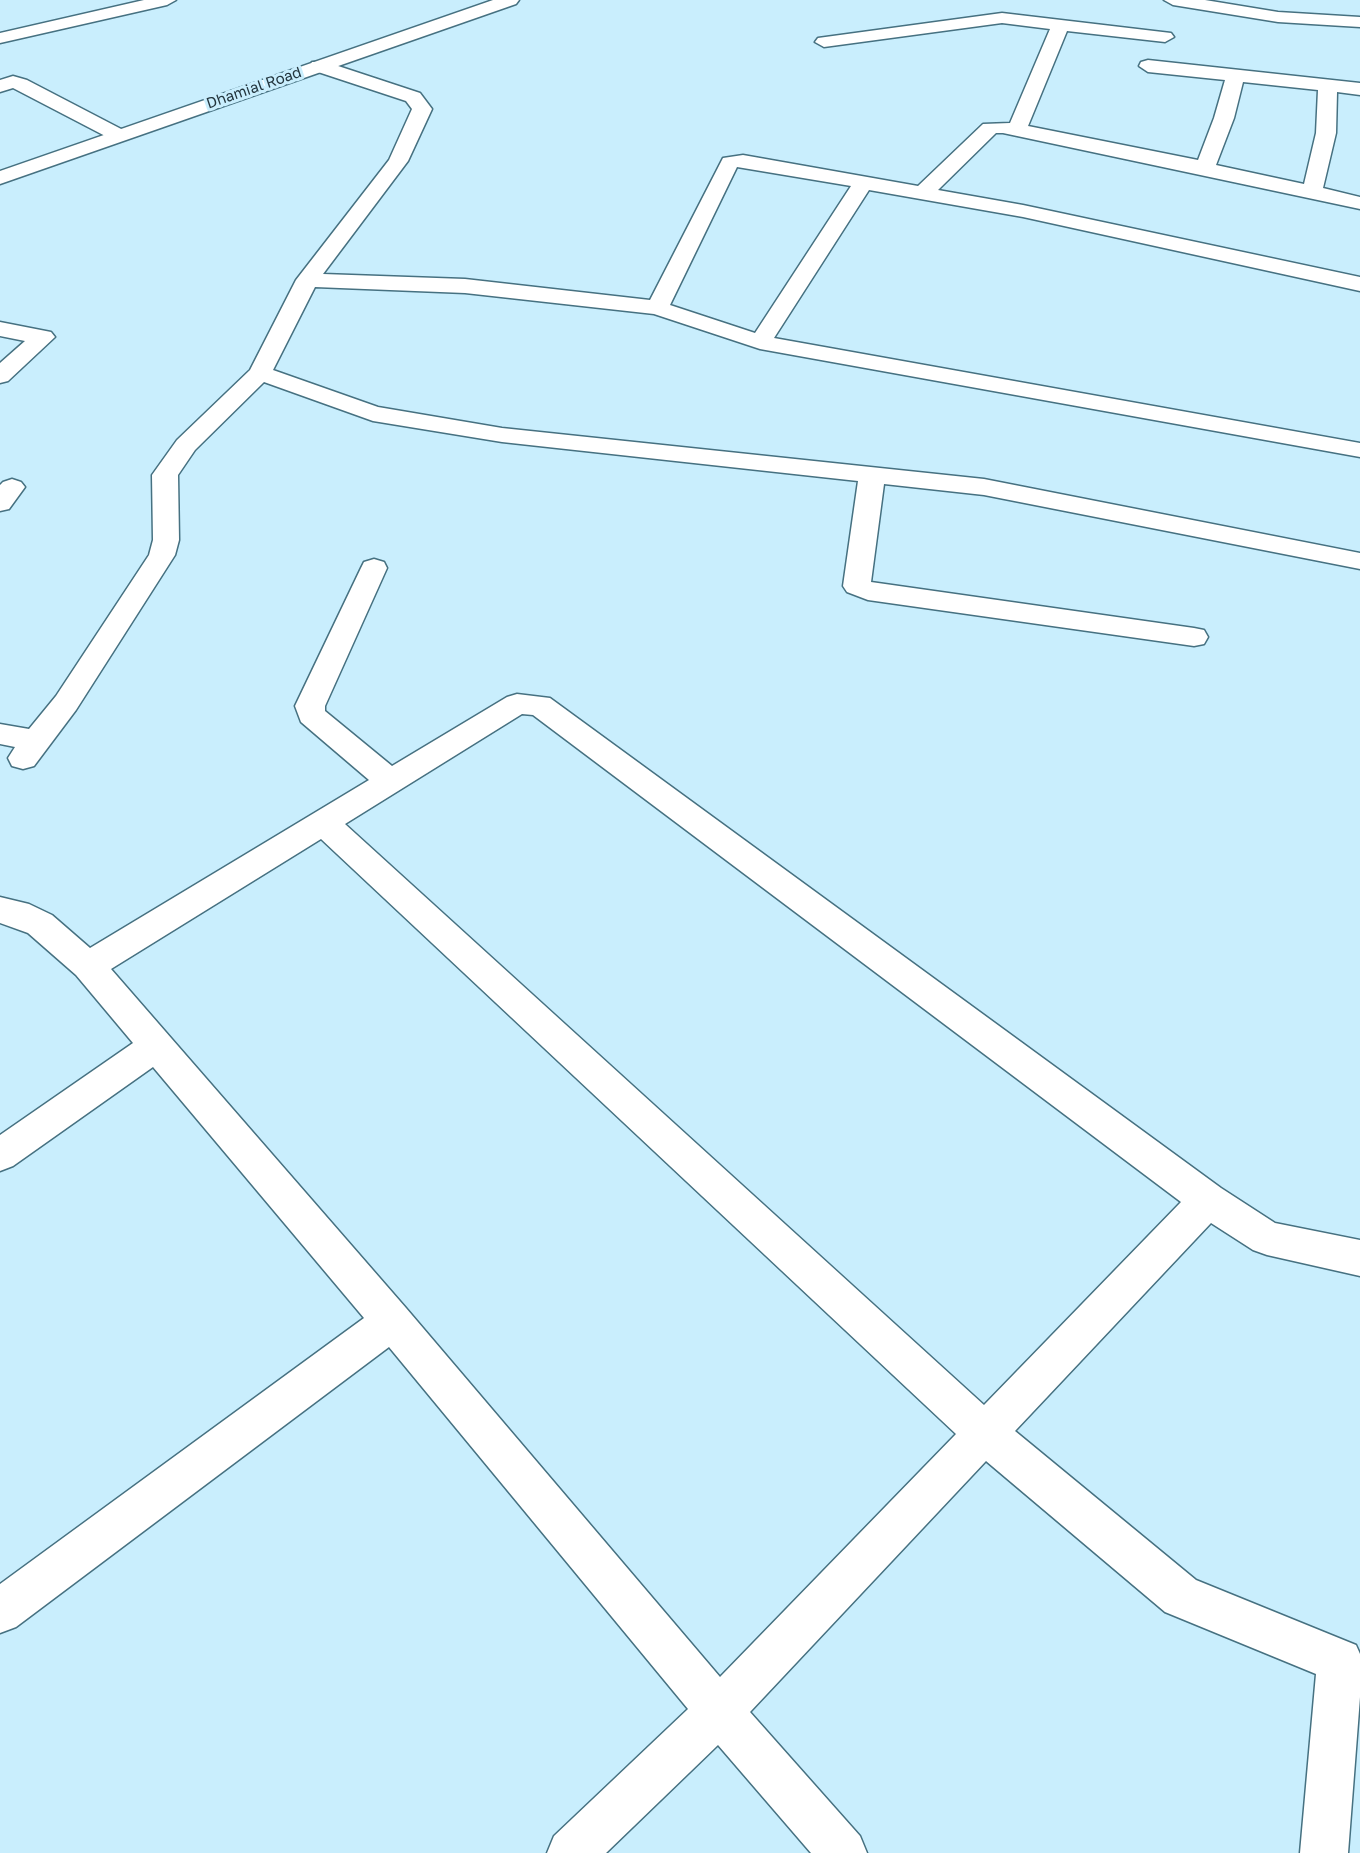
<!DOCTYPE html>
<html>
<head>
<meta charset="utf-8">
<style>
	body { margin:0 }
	canvas { display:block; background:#c9eefd }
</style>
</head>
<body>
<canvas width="1360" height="1853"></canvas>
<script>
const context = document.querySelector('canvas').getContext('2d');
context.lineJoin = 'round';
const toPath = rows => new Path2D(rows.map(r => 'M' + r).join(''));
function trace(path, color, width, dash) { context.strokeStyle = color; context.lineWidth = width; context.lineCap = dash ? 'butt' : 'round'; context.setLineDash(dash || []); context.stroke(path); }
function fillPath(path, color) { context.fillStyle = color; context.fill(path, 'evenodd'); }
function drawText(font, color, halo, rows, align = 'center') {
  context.font = font + ' "Golos Text",sans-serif'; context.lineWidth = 6; context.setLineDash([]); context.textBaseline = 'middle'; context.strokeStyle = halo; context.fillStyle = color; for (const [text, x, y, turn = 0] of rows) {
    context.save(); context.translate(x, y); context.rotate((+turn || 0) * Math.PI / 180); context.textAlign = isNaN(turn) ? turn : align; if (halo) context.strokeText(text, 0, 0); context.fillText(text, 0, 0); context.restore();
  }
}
const street = toPath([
	[144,0,176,0,167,5,0,43,0,33,144,0],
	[1164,0,1205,0,1278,12,1360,17,1360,27,1278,22,1173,5,1164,0],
	[1002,13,1171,33,1174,37,1165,42,1067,31,1028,126,1198,160,1214,118,1225,80,1148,72,1139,66,1141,62,1148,60,1360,83,1360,95,1337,92,1336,133,1323,188,1360,197,1360,209,1003,133,996,133,938,190,1023,205,1360,277,1360,291,1023,217,869,190,774,338,1360,443,1360,457,760,349,654,314,465,293,315,287,273,370,378,407,502,428,984,479,1360,553,1360,569,984,495,884,484,871,582,1194,628,1204,630,1208,637,1204,644,1194,646,868,600,847,592,843,586,858,481,502,442,373,421,264,382,195,450,178,475,179,540,175,555,76,710,34,766,23,769,12,766,8,758,15,747,0,744,0,724,29,729,56,696,149,555,153,540,152,475,177,440,250,370,296,280,389,160,412,109,406,101,312,70,310,66,312,62,326,62,420,93,432,109,408,161,323,274,465,279,650,300,723,158,743,155,918,186,983,124,1010,123,1050,29,1002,23,824,47,815,42,818,38,1002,13],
	[1243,82,1318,90,1316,133,1304,184,1216,165,1234,118,1243,82],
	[737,167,851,186,755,333,670,305,737,167],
	[13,76,27,80,125,131,128,135,125,139,111,139,13,88,0,92,0,80,13,76],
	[0,322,51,332,55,337,8,381,0,383,0,363,25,341,0,336,0,322],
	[12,479,21,482,25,487,9,509,0,511,0,485,3,482,12,479],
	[374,559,384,562,387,568,325,706,325,711,392,766,507,697,517,694,550,698,1221,1188,1275,1223,1360,1240,1360,1276,1267,1255,1253,1250,1211,1223,1015,1431,1196,1580,1356,1645,1360,1654,1360,1697,1348,1853,1300,1853,1316,1674,1165,1612,986,1461,750,1712,860,1836,867,1853,811,1853,718,1745,606,1853,547,1853,554,1836,688,1709,389,1347,16,1627,0,1633,0,1584,364,1318,153,1067,13,1166,0,1171,0,1135,133,1043,76,975,28,933,0,923,0,897,29,904,52,915,90,948,369,780,301,722,295,706,361,568,364,562,374,559],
	[522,714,533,715,1181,1202,984,1405,345,824,522,714],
	[321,839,956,1434,720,1677,406,1308,111,969,321,839]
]);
const secondary = toPath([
	[493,0,519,0,516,4,0,184,0,171,493,0]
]);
trace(street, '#467181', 3);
trace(secondary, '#467181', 3);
fillPath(street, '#fff');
fillPath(secondary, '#fff');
drawText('15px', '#23353d', '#c9eefd', [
	["Dhamial Road",254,88,-19]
]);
</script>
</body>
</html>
